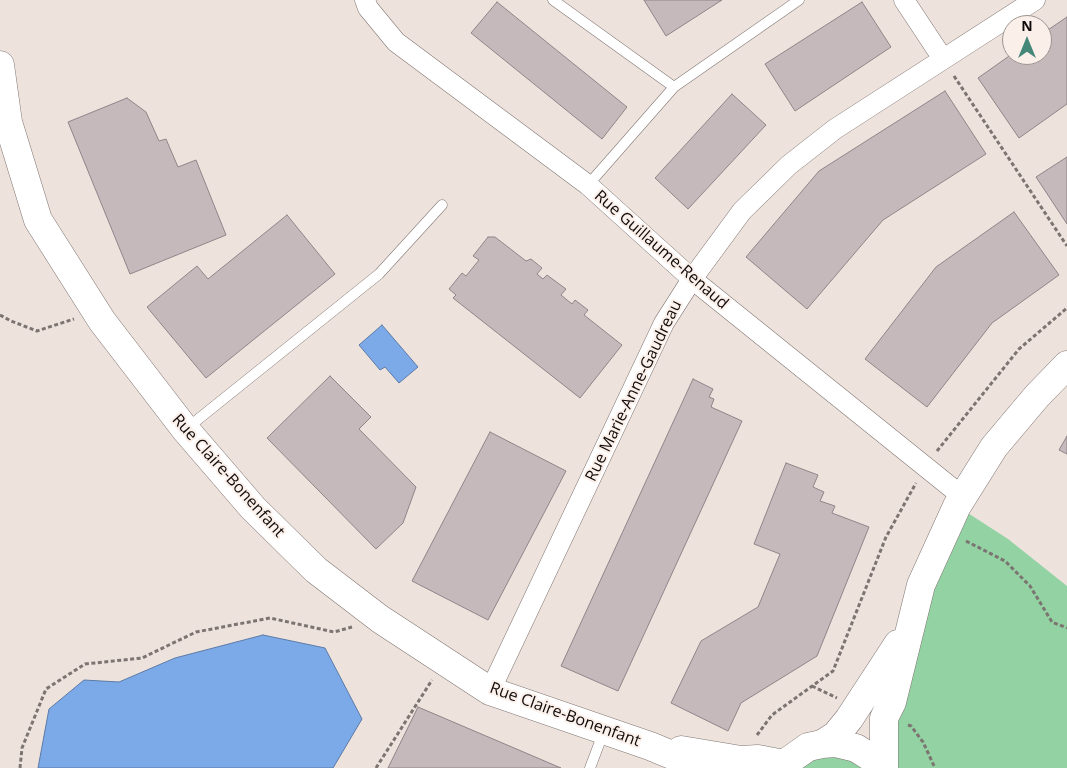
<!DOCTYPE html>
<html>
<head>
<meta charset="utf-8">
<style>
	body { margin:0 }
	#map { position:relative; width:1067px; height:768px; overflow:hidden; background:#eee2dd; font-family:"Open Sans",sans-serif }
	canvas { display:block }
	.north { position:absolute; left:1002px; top:15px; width:50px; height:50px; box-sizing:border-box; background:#fbefea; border:1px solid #9d9490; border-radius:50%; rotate:0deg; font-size:14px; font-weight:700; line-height:20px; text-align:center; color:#0f0b0a }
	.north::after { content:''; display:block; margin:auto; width:18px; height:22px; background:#458778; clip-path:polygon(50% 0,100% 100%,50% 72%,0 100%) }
</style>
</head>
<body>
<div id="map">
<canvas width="1067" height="768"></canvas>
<div class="north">N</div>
</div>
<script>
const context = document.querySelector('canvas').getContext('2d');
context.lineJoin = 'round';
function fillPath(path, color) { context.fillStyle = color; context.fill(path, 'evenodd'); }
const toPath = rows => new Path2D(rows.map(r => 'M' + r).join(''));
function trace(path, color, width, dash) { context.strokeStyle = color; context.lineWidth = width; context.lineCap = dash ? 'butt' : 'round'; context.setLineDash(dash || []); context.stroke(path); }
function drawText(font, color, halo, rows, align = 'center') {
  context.font = font + ' "Open Sans",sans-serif'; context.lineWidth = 4; context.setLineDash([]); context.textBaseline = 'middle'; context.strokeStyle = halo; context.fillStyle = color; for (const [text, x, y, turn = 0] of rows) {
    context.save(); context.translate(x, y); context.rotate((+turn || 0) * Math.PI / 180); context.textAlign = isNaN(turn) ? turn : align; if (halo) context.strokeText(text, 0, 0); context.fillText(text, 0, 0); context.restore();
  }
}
fillPath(toPath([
	[957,506,1008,539,1067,586,1067,768,884,768],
	[808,747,881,768,781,768]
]), '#92d2a3');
const water = toPath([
	[382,325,418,367,399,383,385,367,380,370,359,345,382,325],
	[263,635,325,648,362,719,333,768,38,768,49,709,84,680,119,682,175,658,263,635]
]);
fillPath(water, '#7caae8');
trace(water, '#5b7aa5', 1);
const building = toPath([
	[644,0,722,0,666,36,644,0],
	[497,2,627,107,602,139,471,33,497,2],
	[862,2,891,47,795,111,765,64,862,2],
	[1067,17,1067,104,1019,138,978,78,1012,54,1042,55,1042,34,1067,17],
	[945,91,986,154,883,220,807,309,746,257,819,171,945,91],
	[732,94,766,125,688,209,655,178,732,94],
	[127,98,146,112,159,141,166,139,178,167,196,160,226,235,130,274,68,122,127,98],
	[1067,157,1067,224,1036,177,1067,157],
	[1014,212,1059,275,992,323,927,407,865,359,936,267,1014,212],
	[287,215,335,274,206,378,147,307,197,266,208,279,287,215],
	[488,237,495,237,526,261,531,259,542,268,537,274,543,279,547,275,566,289,561,295,572,304,575,300,588,310,584,315,622,345,580,398,453,298,456,295,449,289,462,273,466,276,479,260,473,256,488,237],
	[330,376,371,417,359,429,416,487,403,523,376,549,267,438,330,376],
	[693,379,713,389,709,397,714,399,711,407,742,421,618,691,561,666,693,379],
	[490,432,566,471,488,620,412,581,490,432],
	[1067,436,1067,454,1059,450,1067,436],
	[786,463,818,475,813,487,824,492,820,501,835,506,832,513,869,527,817,656,741,703,728,731,671,703,701,641,758,607,780,554,754,544,786,463],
	[418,707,561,768,388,768,418,707]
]);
fillPath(building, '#c5b9bc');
trace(building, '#908488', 1);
const lane = toPath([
	[553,0,674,87],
	[588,185,674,87,799,0],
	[186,429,379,274,442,205],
	[590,768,604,731]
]);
const street = toPath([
	[365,0,368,8,396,42,588,185,692,279,963,497],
	[904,0,943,59],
	[490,691,664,323,692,279,742,211,789,165,835,129,1035,0]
]);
const secondary = toPath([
	[0,65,8,122,38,220,102,321,185,429,253,508,316,570,380,619,490,691,650,746,703,768],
	[822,744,836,735,849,719,898,644],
	[681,750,741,760,758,759,784,764],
	[781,768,784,764,808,747,822,744,835,743,856,748,872,758,881,768],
	[884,768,884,718,892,702,921,585,957,506,994,447,1037,396,1067,365]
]);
trace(lane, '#817672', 11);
trace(street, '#817672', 21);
trace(secondary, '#817672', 29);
trace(toPath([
	[954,76,1067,246],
	[0,315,11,321,37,331,74,319],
	[937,451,1019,349,1067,308],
	[966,541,1005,561,1030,586,1052,622,1067,628],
	[812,686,837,698],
	[908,725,911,726,923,742,935,768],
	[757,735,772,715,833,671,886,537,916,483],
	[20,768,22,748,46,689,85,664,142,658,196,632,270,618,334,632,352,627],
	[376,768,432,680]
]), '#7c7471', 3, [4, 2.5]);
trace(lane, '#fff', 10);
trace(street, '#fff', 20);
trace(secondary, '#fff', 28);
drawText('16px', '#0f0b0a', '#fbefea', [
	["Rue Guillaume-Renaud",661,250,41],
	["Rue Marie-Anne-Gaudreau",634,391,-64],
	["Rue Claire-Bonenfant",228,476,48],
	["Rue Claire-Bonenfant",565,715,20]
]);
</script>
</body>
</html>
